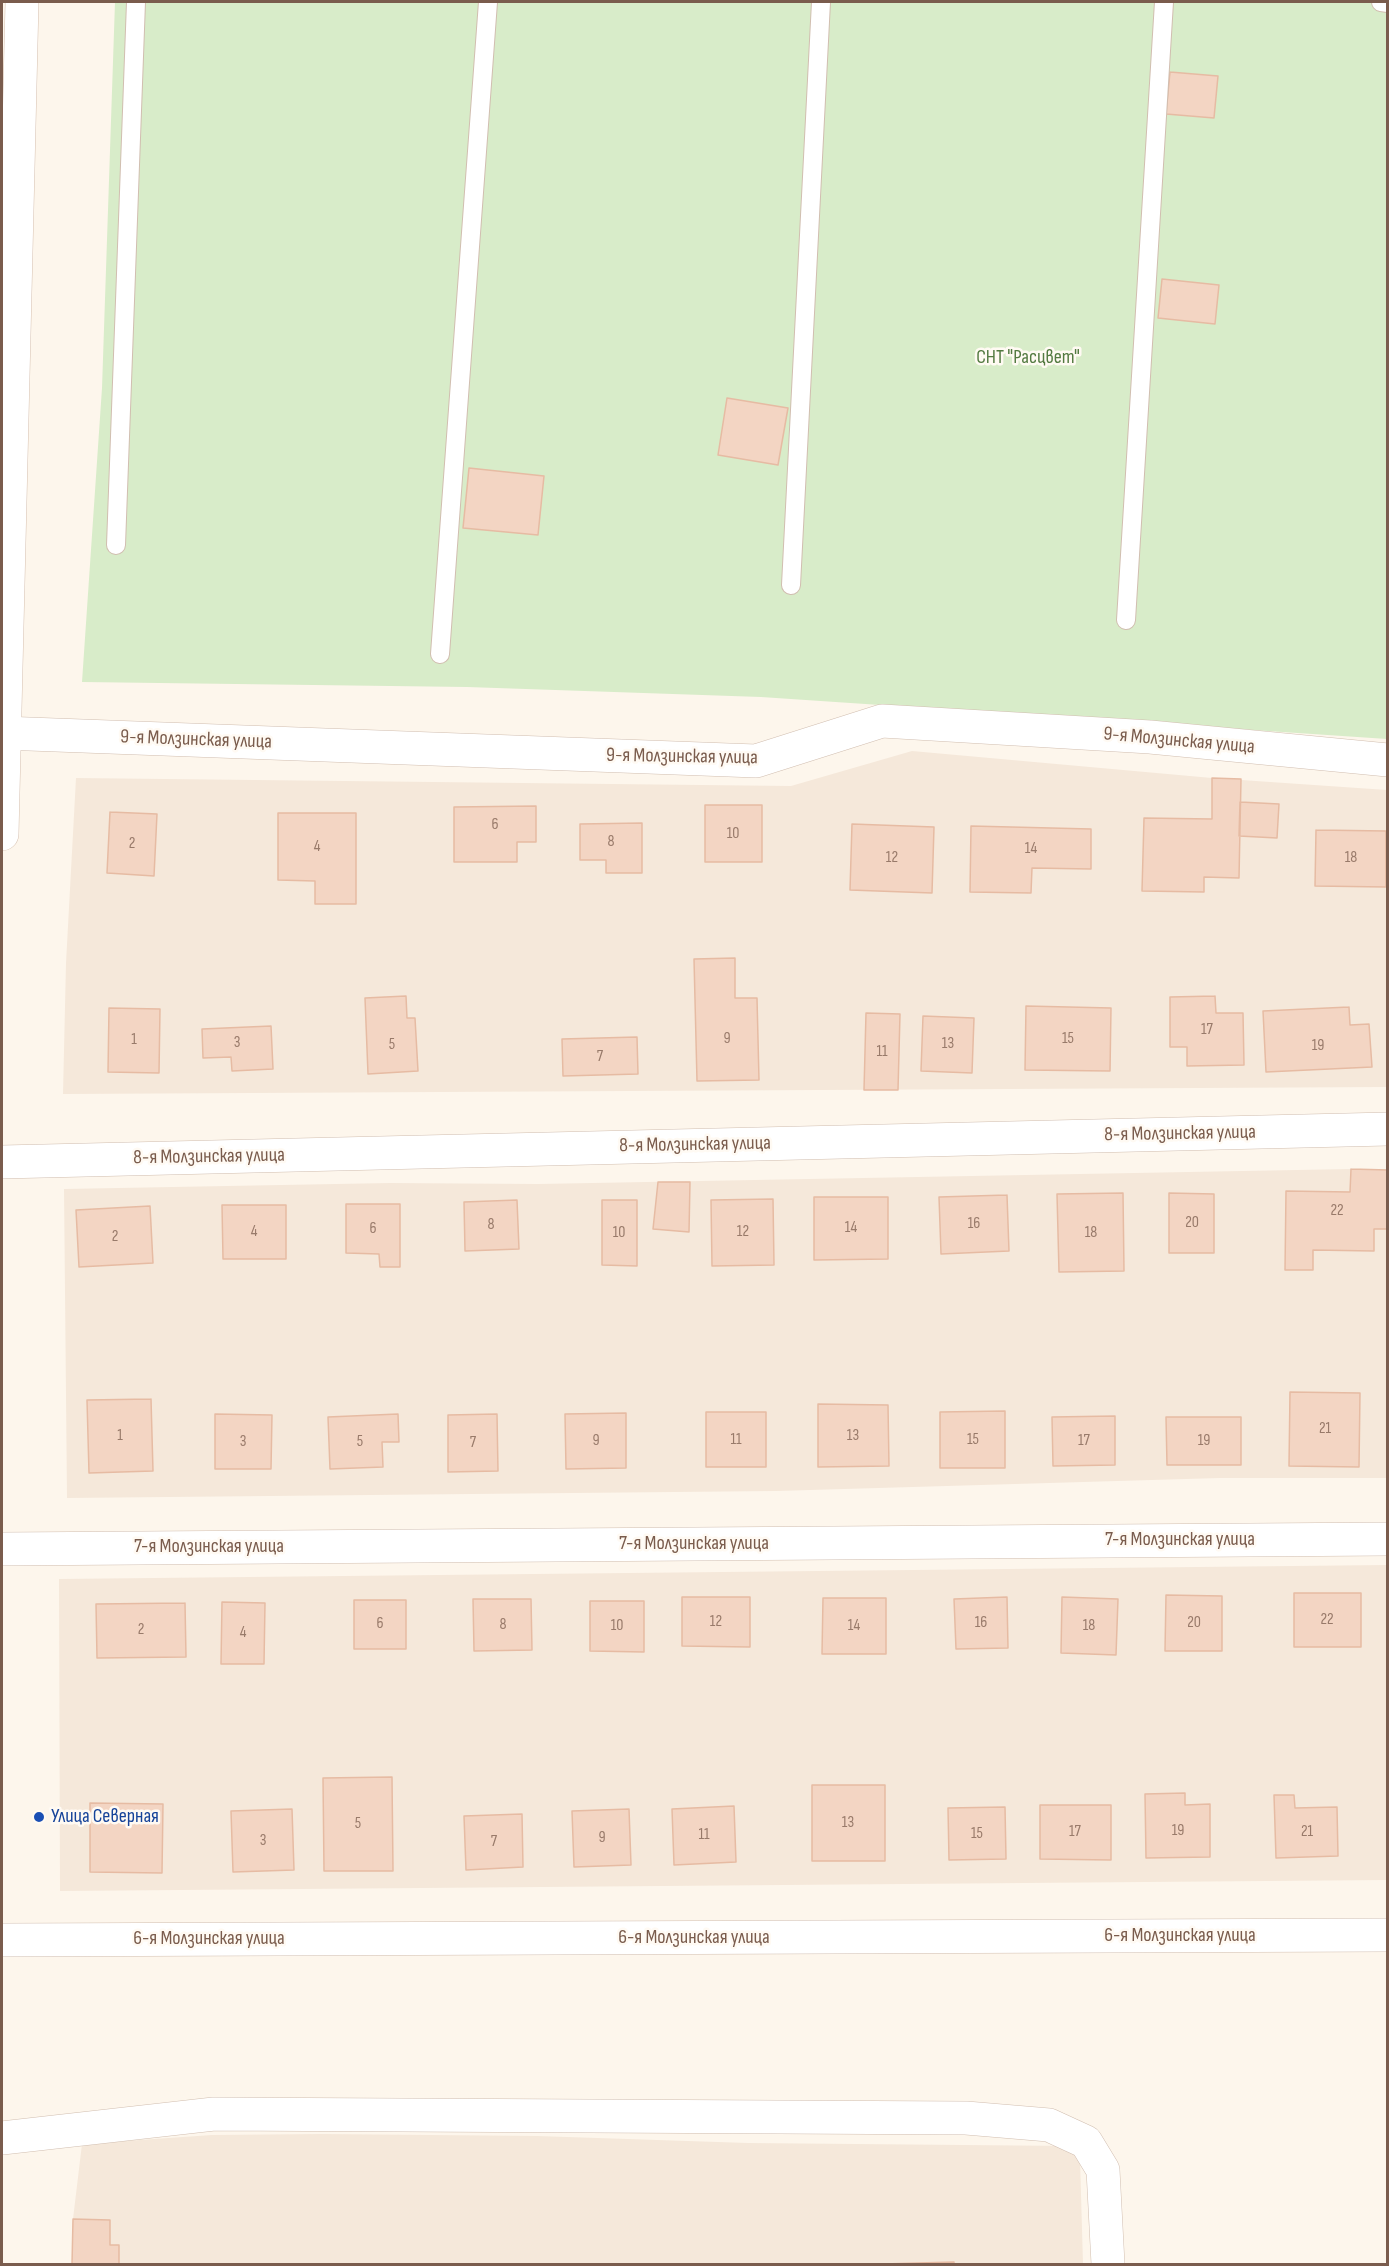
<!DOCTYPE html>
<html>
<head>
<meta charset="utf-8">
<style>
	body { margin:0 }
	#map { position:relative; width:1389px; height:2266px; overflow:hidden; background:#fdf6ec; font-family:"Sofia Sans Condensed",sans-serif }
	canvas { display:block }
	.frame { position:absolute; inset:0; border:3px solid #7a5c4d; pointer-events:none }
</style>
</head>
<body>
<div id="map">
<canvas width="1389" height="2266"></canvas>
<div class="frame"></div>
</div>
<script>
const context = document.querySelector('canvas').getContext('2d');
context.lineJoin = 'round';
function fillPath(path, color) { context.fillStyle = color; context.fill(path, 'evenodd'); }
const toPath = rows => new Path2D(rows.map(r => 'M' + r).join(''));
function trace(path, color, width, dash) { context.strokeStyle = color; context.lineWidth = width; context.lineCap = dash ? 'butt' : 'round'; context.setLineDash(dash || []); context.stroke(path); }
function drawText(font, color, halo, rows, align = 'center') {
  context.font = font + ' "Sofia Sans Condensed",sans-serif'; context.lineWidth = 5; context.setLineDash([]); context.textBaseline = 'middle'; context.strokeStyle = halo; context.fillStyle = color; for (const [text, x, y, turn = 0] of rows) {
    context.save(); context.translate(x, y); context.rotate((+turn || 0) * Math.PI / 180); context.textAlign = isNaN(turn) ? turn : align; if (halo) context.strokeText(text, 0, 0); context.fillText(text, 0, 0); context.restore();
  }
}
fillPath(toPath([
	[912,751,1212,778,1387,790,1387,1087,63,1094,66,963,76,778,791,786],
	[1351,1169,1387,1170,1387,1478,1220,1478,776,1491,67,1498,64,1189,390,1183,538,1184],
	[1387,1565,1387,1880,60,1891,59,1579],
	[322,2134,537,2136,748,2143,1071,2146,1080,2159,1083,2264,72,2264,73,2219,82,2144,212,2135]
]), '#f5e8da');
fillPath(toPath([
	[115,2,1387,2,1387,739,761,697,467,687,82,682,102,388]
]), '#d8ecc9');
const building = toPath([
	[1170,72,1218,76,1214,118,1166,114,1170,72],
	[1162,279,1219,285,1215,324,1158,318,1162,279],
	[727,398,788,408,778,465,718,455,727,398],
	[469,468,544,476,538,535,463,528,469,468],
	[1212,778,1241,779,1239,878,1204,877,1204,892,1142,891,1144,818,1212,819,1212,778],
	[1240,802,1279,804,1277,838,1239,836,1240,802],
	[705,805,762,805,762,862,705,862,705,805],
	[536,806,536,842,517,842,517,862,454,862,454,807,536,806],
	[110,812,157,814,154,876,107,873,110,812],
	[278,813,356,813,356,904,315,904,315,881,278,880,278,813],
	[642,823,642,873,606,873,606,860,580,860,580,824,642,823],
	[852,824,934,827,932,893,850,890,852,824],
	[971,826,1091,829,1091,869,1032,868,1031,893,970,892,971,826],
	[1316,830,1386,831,1386,887,1315,886,1316,830],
	[735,958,735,998,757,998,759,1080,697,1081,694,959,735,958],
	[406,996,407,1018,415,1018,418,1071,368,1074,365,998,406,996],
	[1215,996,1216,1013,1243,1013,1244,1065,1187,1066,1187,1047,1170,1047,1170,997,1215,996],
	[1026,1006,1111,1008,1110,1071,1025,1070,1026,1006],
	[1349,1007,1350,1025,1369,1024,1372,1067,1266,1072,1263,1011,1349,1007],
	[109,1008,160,1009,159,1073,108,1072,109,1008],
	[866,1013,900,1014,898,1090,864,1090,866,1013],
	[923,1016,974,1018,972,1073,921,1071,923,1016],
	[271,1026,273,1069,232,1071,231,1057,203,1058,202,1029,271,1026],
	[637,1037,638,1074,563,1076,562,1039,637,1037],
	[1351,1169,1388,1170,1388,1229,1374,1229,1374,1251,1313,1250,1313,1270,1285,1270,1286,1191,1350,1192,1351,1169],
	[658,1182,690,1182,689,1232,653,1229,658,1182],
	[1123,1193,1124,1271,1059,1272,1057,1194,1123,1193],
	[1169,1193,1214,1194,1214,1253,1169,1253,1169,1193],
	[1007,1195,1009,1251,941,1254,939,1197,1007,1195],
	[814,1197,888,1197,888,1259,814,1260,814,1197],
	[773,1199,774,1265,712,1266,711,1200,773,1199],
	[517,1200,519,1249,465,1251,464,1202,517,1200],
	[602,1200,637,1200,637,1266,602,1265,602,1200],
	[346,1204,400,1204,400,1267,380,1267,379,1254,346,1253,346,1204],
	[222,1205,286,1205,286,1259,223,1259,222,1205],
	[150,1206,153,1263,79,1267,76,1210,150,1206],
	[1290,1392,1360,1393,1359,1467,1289,1466,1290,1392],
	[151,1399,153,1471,89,1473,87,1400,151,1399],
	[818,1404,888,1405,889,1466,818,1467,818,1404],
	[1005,1411,1005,1468,940,1468,940,1412,1005,1411],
	[706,1412,766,1412,766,1467,706,1467,706,1412],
	[626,1413,626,1468,566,1469,565,1414,626,1413],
	[215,1414,272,1415,271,1469,215,1469,215,1414],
	[398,1414,399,1442,382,1442,383,1467,330,1469,328,1417,398,1414],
	[497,1414,498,1471,448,1472,448,1415,497,1414],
	[1115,1416,1115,1465,1053,1466,1052,1417,1115,1416],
	[1166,1417,1241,1417,1241,1465,1167,1465,1166,1417],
	[1294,1593,1361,1593,1361,1647,1294,1647,1294,1593],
	[1166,1595,1222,1596,1222,1651,1165,1651,1166,1595],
	[682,1597,750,1597,750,1647,682,1646,682,1597],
	[1007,1597,1008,1648,956,1649,954,1599,1007,1597],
	[1062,1597,1118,1599,1116,1655,1061,1653,1062,1597],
	[823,1598,886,1598,886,1654,822,1654,823,1598],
	[473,1599,531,1599,532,1650,474,1651,473,1599],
	[354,1600,406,1600,406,1649,354,1649,354,1600],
	[590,1601,644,1601,644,1652,590,1651,590,1601],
	[222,1602,265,1603,264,1664,221,1664,222,1602],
	[185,1603,186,1657,97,1658,96,1604,185,1603],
	[392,1777,393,1871,324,1871,323,1778,392,1777],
	[812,1785,885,1785,885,1861,812,1861,812,1785],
	[1185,1793,1185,1805,1210,1804,1210,1857,1146,1858,1145,1794,1185,1793],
	[1274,1795,1294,1795,1295,1808,1337,1807,1338,1856,1276,1858,1274,1795],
	[90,1803,163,1804,162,1873,90,1872,90,1803],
	[1040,1805,1111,1805,1111,1860,1040,1859,1040,1805],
	[734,1806,736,1862,674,1865,672,1809,734,1806],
	[1005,1807,1006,1859,949,1860,948,1808,1005,1807],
	[292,1809,294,1870,233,1872,231,1811,292,1809],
	[629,1809,631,1865,574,1867,572,1811,629,1809],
	[522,1814,523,1867,466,1870,464,1816,522,1814],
	[73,2219,110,2220,110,2245,119,2245,119,2264,72,2264,73,2219],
	[954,2262,954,2264,883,2264,954,2262]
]);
fillPath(building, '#f3d5c3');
trace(building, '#e6bba3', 1.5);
const lane = toPath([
	[1381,2,1388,3],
	[116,545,136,2],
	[791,585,821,2],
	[1126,620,1164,2],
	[440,654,488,2]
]);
const street = toPath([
	[2,733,756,761,882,721,1150,737,1388,760],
	[2,1162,1388,1129],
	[2,1549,1388,1539],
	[2,1940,1388,1935],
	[2,2138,214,2114,966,2118,1049,2125,1086,2142,1103,2170,1108,2264]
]);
const secondary = toPath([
	[2,834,22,2]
]);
trace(lane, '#d1beb0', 20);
trace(street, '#d1beb0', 34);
trace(secondary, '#d6c0b0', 34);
trace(lane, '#fff', 18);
trace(street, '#fff', 33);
trace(secondary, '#fff', 33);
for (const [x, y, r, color] of [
	[39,1817,6,"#1a4fb4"]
]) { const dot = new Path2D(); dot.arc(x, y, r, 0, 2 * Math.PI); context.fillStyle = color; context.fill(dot); trace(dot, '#fffaf3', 2); }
drawText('16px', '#987a6a', null, [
	["6",495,825],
	["10",733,834],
	["8",611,842],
	["2",132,844],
	["4",317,847],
	["14",1031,849],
	["12",892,858],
	["18",1351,858],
	["17",1207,1030],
	["9",727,1039],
	["15",1068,1039],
	["1",134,1040],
	["3",237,1043],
	["13",948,1044],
	["5",392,1045],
	["19",1318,1046],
	["11",882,1052],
	["7",600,1057],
	["22",1337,1211],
	["20",1192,1223],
	["16",974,1224],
	["8",491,1225],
	["14",851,1228],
	["6",373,1229],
	["4",254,1232],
	["12",743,1232],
	["10",619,1233],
	["18",1091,1233],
	["2",115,1237],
	["21",1325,1429],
	["1",120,1436],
	["13",853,1436],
	["11",736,1440],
	["15",973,1440],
	["9",596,1441],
	["17",1084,1441],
	["19",1204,1441],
	["3",243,1442],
	["5",360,1442],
	["7",473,1443],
	["22",1327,1620],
	["12",716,1622],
	["16",981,1623],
	["20",1194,1623],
	["6",380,1624],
	["8",503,1625],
	["10",617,1626],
	["14",854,1626],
	["18",1089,1626],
	["2",141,1630],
	["4",243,1633],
	["13",848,1823],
	["5",358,1824],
	["19",1178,1831],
	["17",1075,1832],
	["21",1307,1832],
	["15",977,1834],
	["11",704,1835],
	["9",602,1838],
	["3",263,1841],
	["7",494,1842]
]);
drawText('20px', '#537a41', '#fffaf3', [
	["СНТ \"Расцвет\"",1028,358]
]);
drawText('20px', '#7a5c4d', '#fffaf3', [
	["9-я Молзинская улица",196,740,2],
	["9-я Молзинская улица",1179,741,5],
	["9-я Молзинская улица",682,757,1],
	["8-я Молзинская улица",1180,1134,-1],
	["8-я Молзинская улица",695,1145,-1],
	["8-я Молзинская улица",209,1157,-1],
	["7-я Молзинская улица",1180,1540],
	["7-я Молзинская улица",694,1544],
	["7-я Молзинская улица",209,1547],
	["6-я Молзинская улица",1180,1936],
	["6-я Молзинская улица",694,1938],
	["6-я Молзинская улица",209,1939]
]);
drawText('20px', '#164399', '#fffaf3', [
	["Улица Северная",51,1817]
], 'left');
</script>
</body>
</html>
